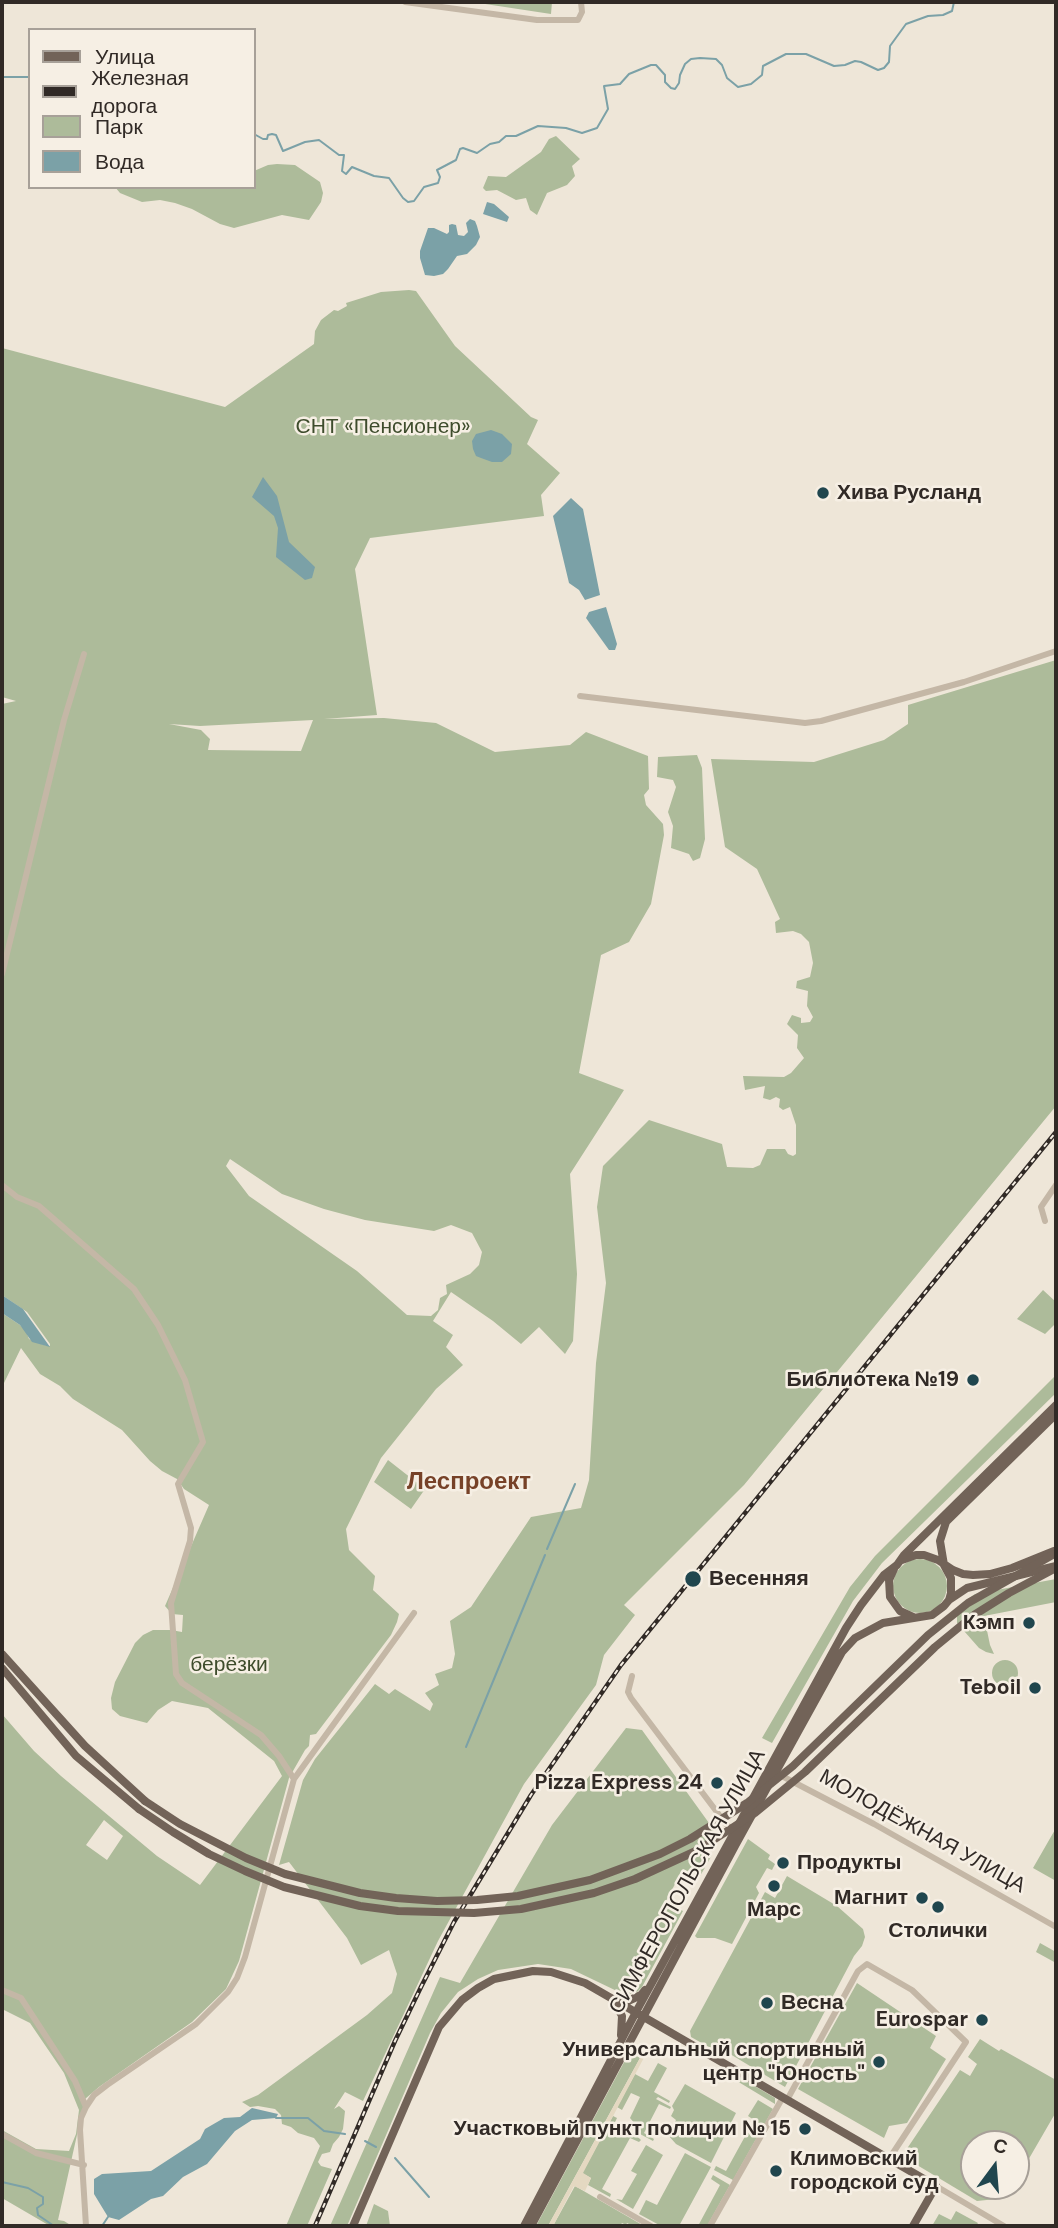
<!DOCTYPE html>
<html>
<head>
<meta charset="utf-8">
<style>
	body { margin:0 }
	#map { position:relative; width:1058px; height:2228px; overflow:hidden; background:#eee6d8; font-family:"DM Sans",sans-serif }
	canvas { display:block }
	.frame { position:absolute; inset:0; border:4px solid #312a26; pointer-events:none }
	.legend { position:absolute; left:28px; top:28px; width:228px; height:161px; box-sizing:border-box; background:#f6efe4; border:2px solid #a7a098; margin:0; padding:9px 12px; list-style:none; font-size:21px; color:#312a26 }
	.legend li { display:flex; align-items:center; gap:14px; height:35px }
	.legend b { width:35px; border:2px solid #a7a098 }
	.north { position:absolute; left:960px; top:2130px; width:70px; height:70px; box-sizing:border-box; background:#f6efe4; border:2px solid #a7a098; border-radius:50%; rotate:16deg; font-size:19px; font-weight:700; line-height:28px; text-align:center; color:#312a26 }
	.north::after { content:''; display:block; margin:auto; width:24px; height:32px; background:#20464e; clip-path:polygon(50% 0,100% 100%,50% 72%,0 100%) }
</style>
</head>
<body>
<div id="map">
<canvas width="1058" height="2228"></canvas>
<div class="frame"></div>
<ul class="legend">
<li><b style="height:9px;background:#726358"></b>Улица</li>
<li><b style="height:9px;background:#312a26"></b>Железная дорога</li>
<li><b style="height:19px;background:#adbb9a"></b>Парк</li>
<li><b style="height:19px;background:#7ba1a7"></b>Вода</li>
</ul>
<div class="north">С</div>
</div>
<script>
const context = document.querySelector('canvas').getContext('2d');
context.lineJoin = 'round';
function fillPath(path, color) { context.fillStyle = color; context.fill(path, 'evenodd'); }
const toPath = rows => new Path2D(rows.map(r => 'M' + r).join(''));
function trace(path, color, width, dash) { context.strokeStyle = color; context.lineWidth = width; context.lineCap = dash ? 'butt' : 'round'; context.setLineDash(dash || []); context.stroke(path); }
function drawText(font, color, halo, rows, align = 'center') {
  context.font = font + ' "DM Sans",sans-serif'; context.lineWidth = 5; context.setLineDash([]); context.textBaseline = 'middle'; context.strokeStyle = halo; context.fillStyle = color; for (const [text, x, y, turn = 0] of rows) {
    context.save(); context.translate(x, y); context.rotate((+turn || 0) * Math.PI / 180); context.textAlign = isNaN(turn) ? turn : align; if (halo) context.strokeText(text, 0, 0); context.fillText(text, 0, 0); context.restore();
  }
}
fillPath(toPath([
	[472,2,552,2,551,14],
	[556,136,580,159,572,166,575,176,567,185,547,193,537,215,530,210,526,198,516,200,497,190,486,191,483,188,488,176,506,177,541,152,549,139],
	[277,164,295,165,320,182,323,193,321,202,309,220,282,215,234,228,220,224,192,209,175,203,160,200,142,202,120,193,115,187,254,187,254,171,268,165],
	[409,290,416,291,455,346,531,417,538,420,527,444,560,473,541,495,544,516,370,538,355,569,377,715,324,719,384,718,436,723,495,752,570,745,586,732,648,756,649,789,644,795,646,805,663,824,664,835,651,904,629,942,601,955,579,1073,624,1090,570,1174,577,1274,573,1341,565,1354,539,1327,521,1344,493,1321,451,1292,433,1321,453,1335,446,1347,463,1365,436,1389,381,1458,346,1529,349,1550,375,1576,373,1590,399,1614,397,1622,391,1635,316,1734,310,1735,309,1746,305,1750,289,1778,239,1961,226,1989,192,2022,99,2087,85,2099,58,2220,64,2221,72,2226,50,2226,2,2198,2,2130,36,2149,69,2151,76,2134,79,2110,64,2073,30,2023,2,2009,2,1714,34,1751,61,1776,157,1856,200,1885,282,1776,274,1761,208,1708,172,1701,158,1710,147,1723,120,1716,112,1709,111,1698,115,1682,135,1643,143,1635,153,1630,171,1630,182,1632,183,1615,172,1614,165,1606,209,1505,184,1489,177,1479,162,1471,150,1461,122,1430,73,1399,60,1386,40,1374,21,1348,4,1383,2,1382,2,1313,20,1325,26,1331,29,1339,44,1345,50,1346,50,1344,27,1312,2,1295,2,704,16,701,2,697,2,348,225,407,314,344,315,331,321,320,334,310,338,311,347,306,346,303,381,292],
	[313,720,301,751,208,750,210,739,201,730,169,724,200,726],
	[230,1159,282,1194,324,1209,365,1220,434,1231,451,1225,472,1233,482,1252,479,1265,470,1274,446,1285,447,1294,440,1298,438,1310,431,1316,407,1315,357,1271,249,1196,226,1166],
	[104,1820,123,1836,107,1860,86,1845],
	[1056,660,1056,1106,744,1485,624,1605,635,1615,604,1655,596,1685,524,1784,438,1941,363,2101,345,2092,334,2109,339,2106,345,2111,343,2129,339,2137,333,2144,330,2152,322,2154,318,2162,321,2166,332,2169,307,2226,286,2226,320,2146,314,2138,298,2133,291,2127,282,2124,281,2115,275,2109,258,2106,250,2107,242,2102,258,2095,367,2015,392,1993,397,1974,389,1950,361,1965,347,1938,289,1862,279,1865,303,1780,315,1759,375,1684,389,1694,395,1689,430,1711,433,1704,425,1693,439,1685,435,1674,452,1668,455,1654,450,1621,471,1607,531,1517,581,1508,589,1480,596,1363,606,1283,597,1207,603,1166,649,1120,722,1144,727,1167,753,1168,760,1165,767,1149,785,1149,788,1154,793,1156,796,1154,796,1125,790,1107,783,1110,779,1107,780,1099,776,1097,770,1100,763,1098,765,1086,745,1090,743,1076,784,1077,791,1073,804,1058,797,1048,798,1035,787,1024,792,1015,801,1018,801,1023,810,1022,813,1017,807,1006,808,991,796,988,797,981,810,977,813,963,809,942,801,934,793,931,776,933,775,922,780,919,757,869,725,847,711,759,814,762,884,740,908,724,908,705],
	[697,755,702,768,705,839,700,858,693,861,689,854,671,848,673,826,668,812,676,787,673,780,657,777,658,757],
	[1043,1290,1056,1302,1056,1323,1045,1334,1017,1319],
	[1056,1375,1056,1393,882,1563,853,1601,772,1743,762,1738,850,1587,875,1556],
	[388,1460,425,1489,411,1509,374,1482],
	'893 1586a27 27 0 1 1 54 0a27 27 0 1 1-54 0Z',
	[1056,1579,1056,1602,984,1616,990,1645,994,1654,986,1652,979,1648,957,1623,957,1616,962,1603,975,1594],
	'992 1673a13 13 0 1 1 26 0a13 13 0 1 1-26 0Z',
	[626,1728,642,1730,714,1830,703,1849,712,1855,699,1878,683,1869,666,1901,683,1911,642,1987,637,1992,629,1994,621,1993,571,1969,538,1964,498,1970,478,1979,458,1992,441,2013,430,2033,347,2226,330,2226,440,1977,460,1983,552,1825],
	[1056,1828,1056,1881,1033,1868],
	[748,1839,770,1855,768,1859,775,1864,772,1870,767,1868,756,1887,759,1893,732,1944,715,1938,697,1938,695,1936],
	[787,1876,837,1906,863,1929,865,1937,862,1946,854,1956,785,2087,730,2054,731,2051,720,2045,716,2051,691,2037,690,2031,765,1892,775,1898],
	[1040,1943,1056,1952,1056,1963,1036,1952],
	[857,1983,936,2036,930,2048,946,2059,907,2123,889,2126,884,2138,798,2089],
	[980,2039,999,2051,1001,2049,1056,2080,1056,2112,1016,2181,1016,2144,974,2144,974,2186,1013,2186,1006,2198,977,2201,902,2156,960,2070,970,2076,977,2064,968,2057],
	[641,2048,637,2056,640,2058,548,2226,536,2226,629,2053,632,2050],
	[658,2063,667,2068,654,2092,670,2101,669,2103,658,2097,656,2099,671,2107,670,2109,659,2104,644,2133,654,2139,653,2141,640,2134,641,2131,630,2118,640,2097,631,2093,622,2110,617,2107,635,2074,648,2081],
	[729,2071,775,2098,775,2104,727,2075],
	[685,2084,736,2113,711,2163,676,2144,668,2135,676,2120,671,2116,674,2110,672,2106],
	[758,2100,773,2109,733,2180,714,2170,716,2166,726,2171,754,2120,748,2116],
	[613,2116,617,2118,611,2130,617,2134,623,2123,641,2140,639,2142,630,2138,602,2189,611,2194,610,2197,588,2185,591,2178,582,2173],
	[646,2145,663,2155,633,2209,616,2199,622,2200,637,2174,631,2171],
	[685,2153,711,2167,679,2226,661,2226,639,2214,646,2200,657,2205],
	[713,2175,730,2185,707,2226,698,2226,720,2185,711,2179],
	[575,2186,644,2226,633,2226,627,2223,626,2225,622,2223,620,2226,553,2226],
	[374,2204,388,2211,390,2226,366,2226],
	[956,2211,978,2223,976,2226,932,2226,939,2214,951,2220]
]), '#adbb9a');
fillPath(toPath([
	[641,2048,648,2050,583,2173,591,2178,585,2191,574,2186,553,2226,548,2226,640,2058,637,2056]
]), '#e4d8c1');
fillPath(toPath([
	[487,202,494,204,509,217,507,222,483,214],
	[470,219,475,221,477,226,480,237,476,245,467,254,457,256,448,269,443,274,434,276,425,275,420,258,420,251,428,228,434,228,447,234,449,232,449,225,452,224,456,225,458,235,464,236,468,232,466,223],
	[491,430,502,434,512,444,511,454,502,462,492,462,481,458,476,456,473,449,472,441,476,434],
	[263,477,277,496,289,542,315,567,312,578,305,580,276,557,278,528,274,516,252,497],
	[571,498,583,509,600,595,585,600,579,590,569,583,553,516],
	[606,607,617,644,615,650,609,650,586,618,589,612],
	[2,1295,23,1309,50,1347,32,1342,20,1325,2,1313],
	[252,2108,278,2114,276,2118,252,2120,235,2131,207,2164,183,2177,163,2196,151,2199,119,2220,108,2217,94,2194,94,2179,102,2174,151,2171,200,2139,205,2129,224,2118,240,2117]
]), '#7ba1a7');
trace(toPath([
	[2,77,30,77],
	[254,134,263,139,267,139,268,135,272,134,276,135,283,151,305,142,319,140,339,155,344,155,342,171,346,174,352,167,374,176,389,178,403,198,408,202,414,201,424,187,438,183,440,177,437,170,456,160,460,149,463,148,477,153,490,144,499,142,506,136,516,136,538,126,566,128,582,133,597,128,608,109,604,86,620,84,629,74,651,65,656,65,665,75,665,82,671,88,675,89,679,83,680,75,685,64,691,59,700,58,716,59,722,65,727,78,738,87,751,84,762,75,763,66,786,54,806,54,834,66,845,65,855,61,861,62,878,70,884,68,889,62,890,46,906,24,928,16,943,15,952,11,954,2],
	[547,1549,575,1484],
	[466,1747,545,1555],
	[276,2118,308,2118,324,2131,345,2134],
	[365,2141,376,2147],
	[395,2158,429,2197],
	[2,2182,28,2188,43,2197,43,2204,37,2208,38,2215,54,2226],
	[102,2226,108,2217]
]), '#7ba1a7', 2);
trace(toPath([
	[405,2,537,20,578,20,582,12,581,2],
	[580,696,805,723,821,721,964,682,1056,651],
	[2,974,64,720,84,654],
	[2,1185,17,1197,39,1206,134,1289,158,1325,185,1380,203,1442,178,1484,191,1528,190,1541,171,1603,176,1674,182,1683,261,1735,279,1756,294,1779],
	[1045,1221,1041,1207,1056,1185],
	[632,1676,628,1692,631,1698,726,1824,734,1831],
	[778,1774,874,1824,1056,1927],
	[2,1990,21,1998,75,2081,86,2107],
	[787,2100,858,1971,867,1964,912,1990,966,2042,889,2159],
	[2,2134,36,2153,84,2165],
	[936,2186,1004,2226],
	[600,2197,651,2226],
	[86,2226,80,2130,81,2118,86,2107,94,2095,107,2085,196,2024,228,1992,237,1978,245,1957,294,1779,414,1613],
	[710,2226,783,2097]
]), '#c4b7a6', 6);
trace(toPath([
	[902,1560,916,1555,924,1555,938,1560,953,1570,963,1574,973,1575,990,1574,1012,1568,1054,1551],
	[894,1569,889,1580,890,1597,900,1611,913,1617],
	[949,1600,951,1593,951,1578,944,1565,940,1541,946,1522,1056,1414],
	[2,1654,85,1746,145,1801],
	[2,1668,76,1756,139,1809],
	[613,1999,622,2016,621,2035],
	[620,2000,628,2001,641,1995,645,1990],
	[353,2226,439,2027,462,2000,478,1988,494,1979,533,1971,551,1972,585,1983,936,2186,913,2226],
	[524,2226,636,2012,846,1628,861,1605,884,1575,897,1565,904,1555,1056,1405],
	[531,2226,736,1844,842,1652,855,1638,883,1623,932,1615,944,1606,949,1600,967,1588,1056,1566]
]), '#726358', 8);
const rail = toPath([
	[315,2226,395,2041,421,1987,454,1922,531,1795,621,1665,1056,1132]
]);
trace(rail, '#312a26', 4.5);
trace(rail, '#f6efe4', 2, [5]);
trace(toPath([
	[145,1801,180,1824,246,1858,285,1874,360,1893,396,1898,437,1901,477,1900,518,1896,590,1880,660,1854,690,1839,747,1803,793,1766,928,1635,968,1603,1056,1553],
	[139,1809,173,1832,209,1854,245,1871,284,1887,360,1906,398,1911,474,1913,521,1909,594,1893,635,1879,698,1850,755,1813,805,1772,935,1647,974,1615,1009,1593,1056,1568]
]), '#726358', 8);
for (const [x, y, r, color] of [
	[823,493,7,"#20464e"],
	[973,1380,7,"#20464e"],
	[693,1579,9,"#20464e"],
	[1029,1623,7,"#20464e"],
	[1035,1688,7,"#20464e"],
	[717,1783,7,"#20464e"],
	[783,1863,7,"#20464e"],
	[774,1886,7,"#20464e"],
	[922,1898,7,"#20464e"],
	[938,1907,7,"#20464e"],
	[767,2003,7,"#20464e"],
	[982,2020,7,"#20464e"],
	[879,2062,7,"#20464e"],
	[805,2129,7,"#20464e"],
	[776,2171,7,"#20464e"]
]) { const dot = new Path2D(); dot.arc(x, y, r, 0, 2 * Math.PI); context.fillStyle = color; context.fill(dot); trace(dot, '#f6efe4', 2.5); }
drawText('21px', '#3e4c2c', '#f6efe4', [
	["СНТ «Пенсионер»",383,427],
	["берёзки",229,1665]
]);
drawText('bold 21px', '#312a26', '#f6efe4', [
	["Хива Русланд",837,493,"left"],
	["Библиотека №19",959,1380],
	["Весенняя",709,1579,"left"],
	["Кэмп",1015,1623],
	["Teboil",1021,1688],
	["Pizza Express 24",703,1783],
	["Продукты",797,1863,"left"],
	["Магнит",908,1898],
	["Марс",774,1910,"center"],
	["Столички",938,1931,"center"],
	["Весна",781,2003,"left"],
	["Eurospar",968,2020],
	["Универсальный спортивный",865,2050],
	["центр \"Юность\"",865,2074],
	["Участковый пункт полиции № 15",791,2129],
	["Климовский",790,2159,"left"],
	["городской суд",790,2183,"left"]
], 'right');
drawText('21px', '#312a26', '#f6efe4', [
	["МОЛОДЁЖНАЯ УЛИЦА",922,1832,29],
	["СИМФЕРОПОЛЬСКАЯ УЛИЦА",688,1882,-61]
]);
drawText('bold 24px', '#774228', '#f6efe4', [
	["Леспроект",469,1483]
]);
</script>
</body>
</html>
